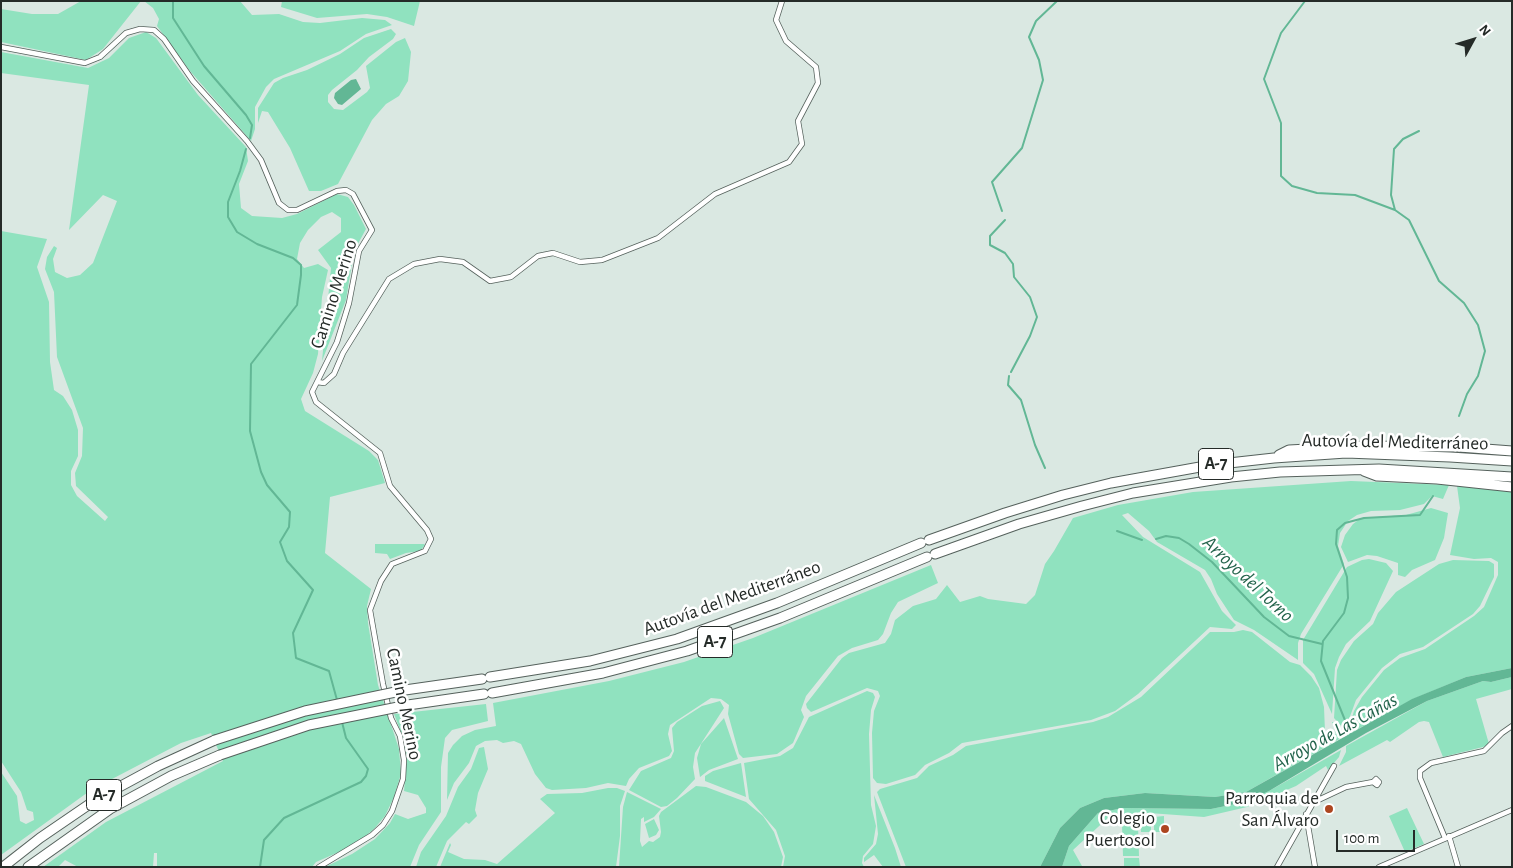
<!DOCTYPE html>
<html>
<head>
<meta charset="utf-8">
<style>
	body { margin:0 }
	#map { position:relative; width:1513px; height:868px; overflow:hidden; background:#dae8e2; font-family:"Alegreya Sans",sans-serif }
	canvas { display:block }
	.frame { position:absolute; inset:0; border:2px solid #252b28; pointer-events:none }
	.north { position:absolute; left:1448px; top:15px; width:50px; height:50px; -webkit-text-stroke:4px #fff; paint-order:stroke; rotate:51deg; font-size:14px; font-weight:700; line-height:20px; text-align:center; color:#252b28 }
	.north::after { content:''; display:block; margin:auto; width:18px; height:22px; background:#252b28; clip-path:polygon(50% 0,100% 100%,50% 72%,0 100%) }
	.scale { position:absolute; left:1336px; top:830px; width:79px; height:22px; box-sizing:border-box; border:2px solid #252b28; border-top:0; padding-left:6px; font-size:15px; line-height:18px; white-space:nowrap; color:#252b28; -webkit-text-stroke:4px #fff; paint-order:stroke }
</style>
</head>
<body>
<div id="map">
<canvas width="1513" height="868"></canvas>
<div class="frame"></div>
<div class="north">N</div>
<div class="scale">100 m</div>
</div>
<script>
const context = document.querySelector('canvas').getContext('2d');
context.lineJoin = 'round';
function fillPath(path, color) { context.fillStyle = color; context.fill(path, 'evenodd'); }
const toPath = rows => new Path2D(rows.map(r => 'M' + r).join(''));
function trace(path, color, width, dash) { context.strokeStyle = color; context.lineWidth = width; context.lineCap = dash ? 'butt' : 'round'; context.setLineDash(dash || []); context.stroke(path); }
function drawText(font, color, halo, rows, align = 'center') {
  context.font = font + ' "Alegreya Sans",sans-serif'; context.lineWidth = 5; context.setLineDash([]); context.textBaseline = 'middle'; context.strokeStyle = halo; context.fillStyle = color; for (const [text, x, y, turn = 0] of rows) {
    context.save(); context.translate(x, y); context.rotate((+turn || 0) * Math.PI / 180); context.textAlign = isNaN(turn) ? turn : align; if (halo) context.strokeText(text, 0, 0); context.fillText(text, 0, 0); context.restore();
  }
}
fillPath(toPath([
	[81,1,141,1,103,49,86,60,1,42,1,9,32,14,58,14],
	[144,1,240,1,252,15,279,14,303,22,320,23,362,18,385,20,392,25,366,34,340,51,274,79,266,87,255,107,255,129,251,141,190,71,157,26,159,19,153,8],
	[282,1,420,1,414,26,387,17,367,14,317,18,281,7],
	[391,29,396,34,393,39,369,57,357,70,332,90,328,95,328,102,334,109,343,110,367,92,370,88,366,66,396,42,405,38,411,52,408,81,399,96,386,104,372,120,338,184,321,191,309,191,290,148,268,112,262,111,258,123,258,108,274,83,283,78,307,70,340,54,364,38],
	[146,32,156,38,198,95,246,147,248,161,239,184,241,208,252,216,282,218,297,214,337,194,348,197,354,205,366,229,354,251,346,300,322,361,331,268,318,250,341,232,341,218,332,212,321,217,308,230,300,243,297,259,304,268,318,264,328,270,322,297,318,354,313,373,301,399,305,411,369,451,378,460,385,483,330,497,325,553,371,589,367,606,368,623,378,685,399,749,401,774,394,797,385,816,374,829,355,845,316,862,312,867,157,867,157,853,154,853,153,867,78,867,65,860,58,867,43,867,106,822,223,761,211,733,181,743,91,790,1,855,1,772,17,796,20,821,26,824,34,820,33,812,27,810,21,792,1,761,1,231,47,239,37,267,49,302,50,362,54,390,63,396,72,410,78,430,78,456,71,471,71,485,77,496,105,521,108,517,76,486,75,473,82,456,83,428,57,357,54,292,45,269,47,257,54,246,57,248,53,259,55,272,67,278,80,275,93,263,117,201,103,195,69,230,89,85,1,73,1,52,88,68,109,58,129,38],
	[1351,481,1449,485,1443,499,1432,496,1424,504,1400,510,1371,511,1357,515,1348,521,1340,533,1338,546,1344,564,1301,634,1298,643,1298,660,1254,630,1234,620,1217,594,1211,579,1205,570,1157,542,1149,531,1128,513,1122,515,1143,537,1200,572,1222,611,1236,625,1232,629,1210,627,1138,694,1115,711,1091,720,962,743,949,753,925,765,915,775,886,784,877,783,873,778,872,733,874,711,880,696,878,691,867,688,816,710,811,712,807,708,806,704,842,658,849,653,885,643,891,634,895,620,913,606,936,599,947,585,960,602,980,596,988,599,1026,604,1035,595,1045,564,1054,551,1073,518,1118,505,1193,492],
	[1457,486,1512,492,1512,668,1466,677,1413,699,1347,735,1354,711,1362,697,1384,670,1400,658,1425,649,1474,616,1484,607,1498,575,1498,562,1491,558,1474,559,1450,555,1460,508],
	[1431,508,1448,513,1444,538,1435,560,1412,570,1405,577,1398,575,1398,563,1377,556,1367,555,1348,562,1341,547,1345,535,1353,524,1361,518,1406,515],
	[375,544,424,544,425,545,420,551,406,553,390,559,387,554,375,553],
	[1369,559,1386,563,1393,571,1370,621,1346,644,1339,657,1335,668,1332,714,1314,674,1303,663,1303,640,1347,567,1362,560],
	[1453,560,1489,561,1494,564,1494,577,1480,606,1473,614,1423,647,1400,654,1382,668,1356,700,1345,730,1334,718,1337,670,1341,660,1354,641,1373,624,1378,613,1396,592,1439,564],
	[931,565,938,583,898,602,891,613,883,634,878,640,852,648,838,656,806,696,801,710,804,717,793,743,777,754,743,758,739,754,728,714,729,705,721,699,711,698,670,725,668,734,672,751,669,756,639,768,629,779,626,786,608,783,586,788,552,790,546,788,535,774,521,744,514,741,503,743,497,740,485,741,476,746,469,763,454,783,447,800,448,753,453,745,462,736,475,730,496,726,493,703,609,681,684,662,753,638],
	[1243,630,1252,632,1290,662,1300,665,1311,676,1319,688,1324,707,1325,732,1332,736,1336,734,1332,722,1335,722,1343,737,1246,792,1215,797,1145,793,1104,798,1080,808,1060,828,1040,867,906,867,877,792,880,789,917,778,929,766,953,755,966,746,1093,722,1108,717,1141,697,1210,632,1234,632],
	[1512,677,1512,689,1476,699,1489,744,1483,747,1443,757,1429,722,1424,721,1419,722,1390,742,1387,740,1339,766,1346,752,1346,746,1427,701,1483,681,1491,682],
	[867,691,873,693,875,697,871,710,869,734,871,805,876,826,873,844,863,856,862,863,864,867,783,867,785,856,776,830,749,799,744,763,780,756,788,751,793,748,809,717],
	[720,701,724,708,695,753,693,767,695,779,677,798,667,806,661,807,629,790,641,771,671,758,674,751,672,728,677,722,702,706],
	[486,704,488,721,452,730,445,738,441,767,441,812,419,845,410,867,325,867,352,854,375,839,390,823,395,814,408,819,426,813,426,808,418,795,404,791,407,756,404,740,394,714],
	[724,718,738,759,709,770,700,777,697,758,701,744],
	[484,747,488,769,478,793,475,810,477,816,469,824,466,822,447,841,436,867,416,867,421,852,446,816,458,787,471,769,479,748],
	[1341,750,1339,757,1328,770,1326,766,1296,786,1247,807,1204,817,1149,813,1110,816,1073,850,1082,866,1062,867,1069,846,1098,813,1123,808,1211,809,1245,802,1269,791],
	[741,763,746,797,705,781,705,776,713,771],
	[696,786,706,787,746,802,763,816,774,832,783,857,781,867,619,867,623,807,627,792,661,809,654,817,644,822,644,817,641,819,640,841,642,847,649,841,653,842,660,837,661,832,659,816,661,812],
	[608,788,617,788,625,791,620,806,620,836,616,867,440,867,450,843,451,845,448,852,464,859,485,860,497,864,555,813,540,799,547,794,582,793],
	[874,795,895,848,901,867,883,867,874,855,864,862,864,858,876,844,878,834],
	[1407,808,1424,844,1405,852,1389,816],
	[1151,816,1151,832,1141,832,1140,817],
	[1164,816,1164,832,1154,832,1154,817],
	[654,819,659,830,656,835,649,838,645,824],
	[1122,825,1138,825,1139,856,1123,856],
	[1124,858,1139,858,1140,867,1124,867]
]), '#90e2bf');
fillPath(toPath([
	[356,79,361,89,342,105,338,104,334,98,335,93,351,80],
	[1512,668,1512,677,1491,682,1483,681,1427,701,1366,733,1269,791,1245,802,1211,809,1123,808,1098,813,1069,846,1062,867,1040,867,1060,828,1080,808,1104,798,1145,793,1215,797,1246,792,1412,699,1466,677]
]), '#62b795');
trace(toPath([
	[173,1,173,18,204,66,246,115,252,125,250,138],
	[1305,1,1281,33,1264,79,1281,123,1281,176,1292,186,1317,193,1355,195,1395,210,1409,220,1439,281,1464,303,1478,325,1485,351,1478,376,1467,394,1459,416],
	[246,149,240,171,228,202,228,217,237,232,257,244,293,258,301,265,301,275,297,305,251,364,250,431,261,472,267,485,290,512,289,527,280,542,287,561,313,590,293,633,296,658,329,671,337,700],
	[1395,210,1391,195,1394,149,1403,139,1419,131],
	[1002,211,992,182,1022,148,1043,80,1039,60,1029,37,1036,21,1057,1],
	[1005,220,990,236,990,245,1005,253,1013,264,1014,277,1030,297,1037,317,1030,336,1011,372],
	[1009,376,1008,385,1021,400,1035,445,1045,468],
	[1117,531,1142,540],
	[1156,539,1166,536,1179,538,1189,544,1212,562,1264,617,1289,636,1322,644],
	[1351,735,1321,661,1323,641,1344,613,1348,598,1347,577,1336,544,1337,530,1345,523,1364,518,1420,515,1433,496],
	[260,867,264,840,284,818,361,782,366,776,368,769,346,738,342,722]
]), '#62b795', 2);
const street = toPath([
	[1,47,85,63,100,57,126,33,140,29,154,30,164,39,193,81,247,141,261,160,279,203,288,210,297,210,337,191,346,190,353,194,372,230,359,251,349,303,337,342,312,392,316,402,380,453,390,486,427,530,431,539,425,551,392,564,381,581,370,610,383,684,391,718,400,736,404,760,403,779,392,811,383,825,372,835,319,867],
	[317,382,324,383,334,374,343,353,389,279,414,264,440,259,463,262,490,281,511,277,538,256,553,253,580,262,602,260,658,238,715,194,789,162,802,144,798,121,818,83,816,67,786,41,776,20,782,1],
	[1312,803,1346,787,1373,782,1376,779,1379,782,1377,785,1373,782],
	[1306,814,1315,867],
	[1449,836,1458,867],
	[1445,838,1420,778,1420,771,1431,763,1484,751,1502,733,1512,726],
	[1277,867,1334,766],
	[1379,867,1512,810]
]);
const highway = toPath([
	[1279,455,1289,450,1363,446,1459,447,1512,451],
	[1364,471,1377,476,1437,479,1512,487],
	[929,540,1005,513,1063,495,1111,483,1211,465,1274,458,1346,453,1450,457,1512,461],
	[935,554,1019,524,1082,506,1133,493,1231,477,1280,472,1379,469,1512,477],
	[490,677,590,661,677,639,777,603,921,543],
	[405,690,482,679],
	[492,693,603,673,687,651,780,618,927,557],
	[408,705,484,694],
	[3,867,40,838,97,799,158,766,215,740],
	[28,867,110,809,171,776,220,755]
]);
trace(street, '#55615c', 6);
trace(highway, '#55615c', 11);
trace(street, '#fff', 4.5);
trace(highway, '#fff', 9);
const highwayBridge = toPath([
	[215,740,305,711,405,690],
	[220,755,309,725,408,705]
]);
trace(highwayBridge, '#55615c', 11, []);
trace(highwayBridge, '#fff', 9);
for (const [x, y, r, color] of [
	[1329,809,5,"#ad4620"],
	[1165,829,5,"#ad4620"]
]) { const dot = new Path2D(); dot.arc(x, y, r, 0, 2 * Math.PI); context.fillStyle = color; context.fill(dot); trace(dot, '#fff', 2); }
for (const [x, y, w] of [
	[1216,464,35],
	[715,642,35],
	[104,795,35]
]) { const box = new Path2D(); box.roundRect(x - w / 2, y - 15.5, w, 31, 4); context.fillStyle = '#fff'; context.fill(box); trace(box, '#252b28', 1); }
drawText('bold 18px', '#252b28', null, [
	["A-7",1216,464],
	["A-7",715,642],
	["A-7",104,795]
]);
drawText('19px', '#252b28', '#fff', [
	["Camino Merino",334,294,-72],
	["Autovía del Mediterráneo",1395,442,1],
	["Autovía del Mediterráneo",732,598,-20],
	["Camino Merino",404,704,78]
]);
drawText('19px', '#252b28', '#fff', [
	["Parroquia de",1319,798],
	["San Álvaro",1319,820],
	["Colegio",1155,818],
	["Puertosol",1155,840]
], 'right');
drawText('italic 20px', '#23644c', '#fff', [
	["Arroyo del Torno",1248,579,43],
	["Arroyo de Las Cañas",1335,732,-29]
]);
</script>
</body>
</html>
